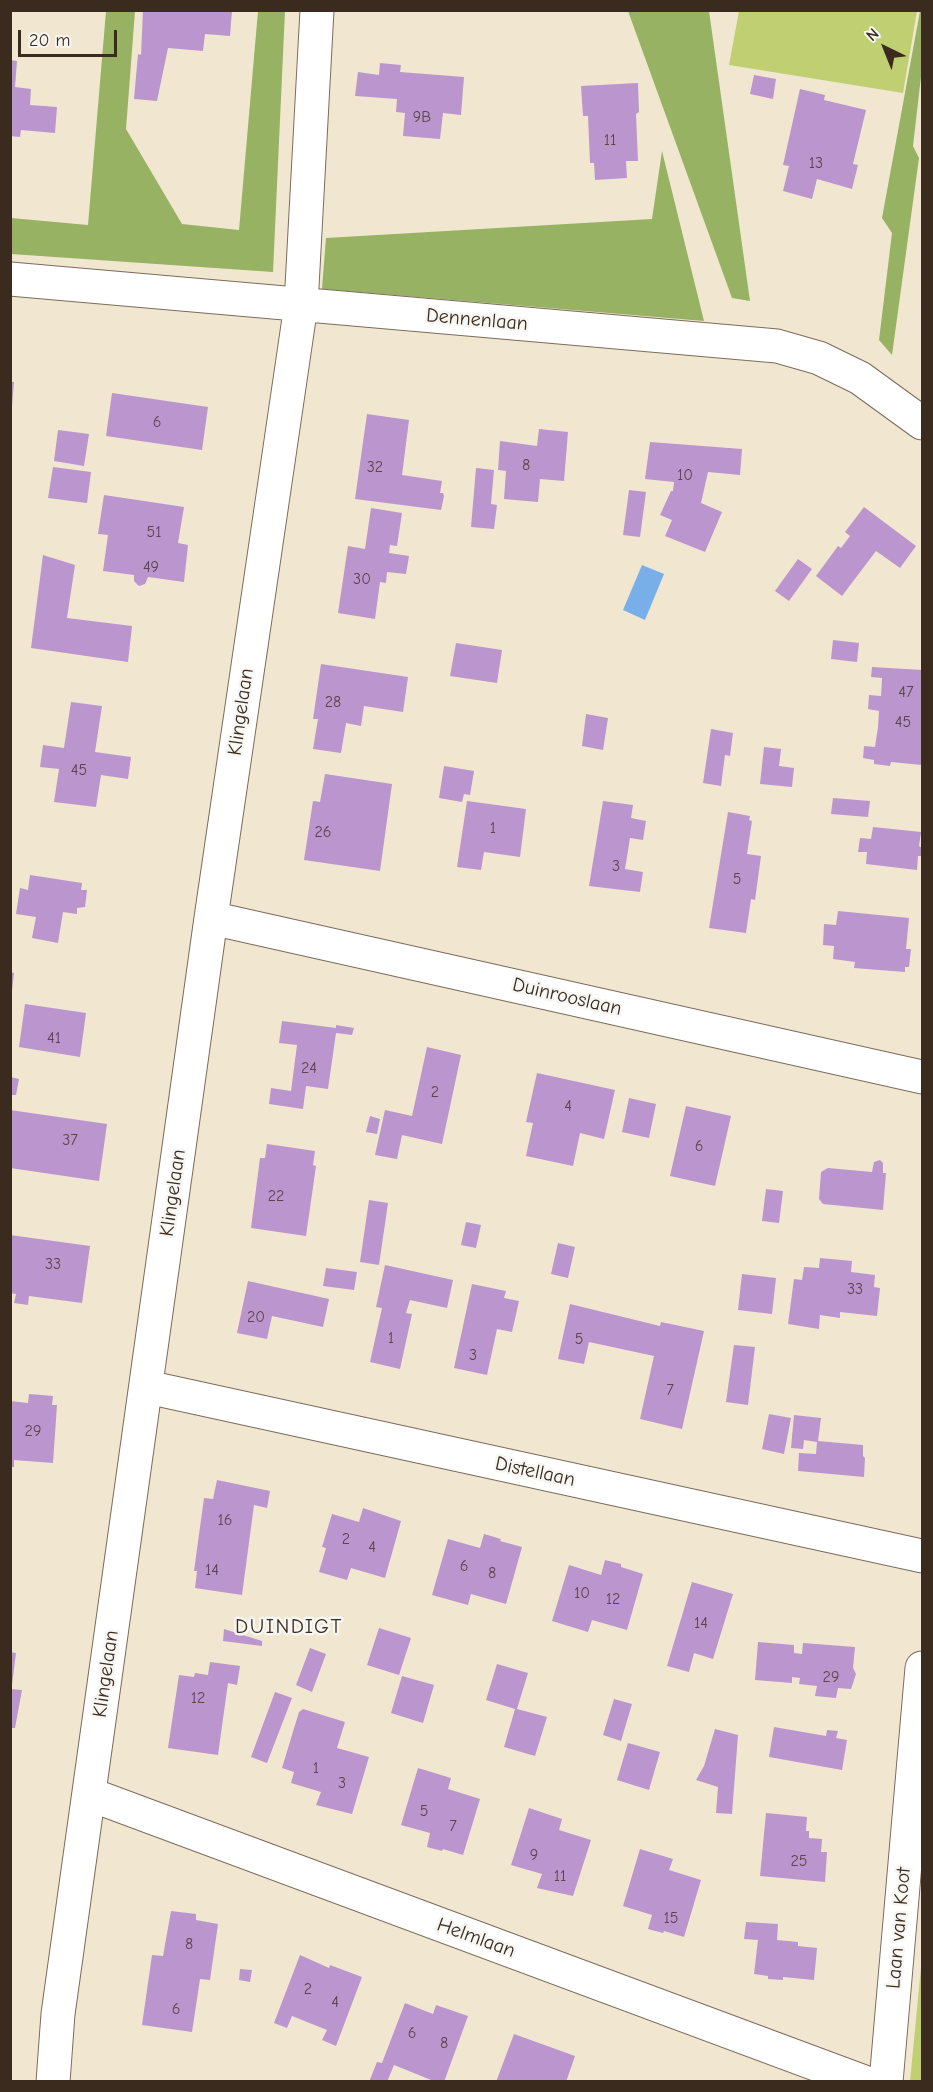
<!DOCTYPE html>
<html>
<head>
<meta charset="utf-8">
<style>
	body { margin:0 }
	#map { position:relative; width:933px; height:2092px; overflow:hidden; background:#f1e7d0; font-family:"Comic Neue",sans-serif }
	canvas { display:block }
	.frame { position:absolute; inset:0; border:12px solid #3b2a1e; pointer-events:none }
	.north { position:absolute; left:855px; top:18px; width:60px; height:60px; -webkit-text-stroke:4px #f6f6f2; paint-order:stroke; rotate:317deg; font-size:16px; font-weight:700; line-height:24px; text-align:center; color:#3b2a1e }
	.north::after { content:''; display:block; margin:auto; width:21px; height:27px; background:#3b2a1e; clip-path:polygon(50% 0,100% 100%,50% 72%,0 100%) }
	.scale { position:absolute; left:18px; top:30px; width:99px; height:27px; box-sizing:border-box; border:3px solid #3b2a1e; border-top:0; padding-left:8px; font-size:18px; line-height:21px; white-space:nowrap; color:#3b2a1e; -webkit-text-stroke:4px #f6f6f2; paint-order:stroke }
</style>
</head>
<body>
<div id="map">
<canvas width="933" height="2092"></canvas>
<div class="frame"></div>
<div class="north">N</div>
<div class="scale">20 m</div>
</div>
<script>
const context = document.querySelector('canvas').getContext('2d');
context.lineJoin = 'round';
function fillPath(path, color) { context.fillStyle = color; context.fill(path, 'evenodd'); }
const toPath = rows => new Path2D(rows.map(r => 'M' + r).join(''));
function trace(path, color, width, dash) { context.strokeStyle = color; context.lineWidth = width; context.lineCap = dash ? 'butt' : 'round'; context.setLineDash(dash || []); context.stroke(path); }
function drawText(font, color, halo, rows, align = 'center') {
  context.font = font + ' "Comic Neue",sans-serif'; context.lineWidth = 5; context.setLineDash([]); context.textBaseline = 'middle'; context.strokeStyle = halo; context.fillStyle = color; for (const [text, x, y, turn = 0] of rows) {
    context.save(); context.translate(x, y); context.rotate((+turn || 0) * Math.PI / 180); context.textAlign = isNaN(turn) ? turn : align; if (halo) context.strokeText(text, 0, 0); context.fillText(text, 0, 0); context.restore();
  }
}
fillPath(toPath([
	[739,11,917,11,903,93,729,65],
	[922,1957,922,2081,910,2081]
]), '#c0cf71');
fillPath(toPath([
	[106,11,135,11,126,129,182,224,239,230,258,11,285,11,273,272,11,254,11,218,88,225],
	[628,11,709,11,750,301,732,298],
	[920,11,922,11,922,68,913,146,919,158,892,355,879,340,892,233,882,218],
	[662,151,704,321,322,289,326,238,652,219]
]), '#98b263');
fillPath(toPath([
	[642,565,664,574,645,620,623,610]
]), '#79afe8');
fillPath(toPath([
	[143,10,232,10,230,36,205,34,203,51,168,48,157,101,134,99,138,54,141,55],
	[10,60,17,61,15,87,31,89,30,105,57,107,55,133,21,130,20,137,10,136],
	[380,63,401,65,400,72,464,77,461,115,443,113,440,139,403,136,405,113,396,112,397,99,355,96,358,72,379,75],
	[754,75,776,79,773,99,750,94],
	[638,83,639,112,636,114,638,161,626,161,627,178,595,180,594,163,590,163,588,116,583,116,581,86],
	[800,89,825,95,824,100,866,110,853,164,858,165,852,189,817,179,812,199,783,191,789,166,783,165],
	[10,382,14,382,12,406,10,406],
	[112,393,208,407,202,450,106,436],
	[367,414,409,420,402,475,442,481,440,493,443,493,444,496,441,510,355,499],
	[539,429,568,432,564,481,540,479,538,502,504,499,506,471,498,470,500,441,537,446],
	[58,430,89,434,84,466,54,461],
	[650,442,742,449,740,475,708,472,701,503,722,512,705,552,665,536,672,520,660,515,671,491,673,491,674,482,645,479],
	[53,467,91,472,87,503,48,498],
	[476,468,494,470,491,504,497,505,494,529,471,527],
	[629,490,646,492,640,537,623,535],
	[104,495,184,507,178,543,188,545,184,582,148,577,145,584,139,586,134,581,134,575,103,571,108,535,98,534],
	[864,507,916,546,900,568,876,551,842,596,816,576,838,546,841,548,850,536,845,532],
	[371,508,402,513,397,546,390,545,389,553,409,556,406,574,387,572,386,583,380,582,375,619,338,613,348,546,365,549],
	[43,555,75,565,67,618,132,626,128,662,31,648],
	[798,559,812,569,789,601,775,591],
	[833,640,859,643,857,662,831,659],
	[456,643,502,650,497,683,450,676],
	[321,664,408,677,403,712,364,706,361,726,346,723,341,753,313,749,318,719,313,719],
	[872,667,922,670,922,765,891,762,890,766,874,764,874,760,863,758,864,746,875,747,878,727,879,711,868,709,869,695,881,696,882,678,871,677],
	[71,702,102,706,95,752,131,757,128,779,101,775,96,807,54,802,59,769,40,767,43,745,64,748],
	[586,714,608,718,603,750,582,746],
	[711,729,733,733,730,756,725,755,721,786,703,783],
	[764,747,781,749,779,766,794,768,792,787,760,784],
	[444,766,474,771,470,795,464,794,462,802,439,798],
	[325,774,392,784,380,871,304,860,313,801,320,802],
	[833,798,870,801,868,817,831,814],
	[467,801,526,809,520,857,484,852,481,870,457,867],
	[603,801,633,805,631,818,646,821,643,840,630,838,625,869,643,872,640,892,589,886],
	[728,812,750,816,749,820,752,821,747,854,761,856,755,900,751,899,746,933,709,928],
	[873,827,921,832,919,846,922,848,921,856,918,856,917,870,866,864,867,852,858,852,860,838,871,839],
	[30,875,82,883,81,890,87,890,85,907,77,908,77,914,63,912,58,943,32,938,36,917,16,914,20,888,28,890],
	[838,911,909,918,906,949,911,949,909,967,905,967,905,972,854,968,855,962,833,959,834,946,823,945,824,924,836,925],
	[10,972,14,973,12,991,10,991],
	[25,1004,86,1013,80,1057,19,1047],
	[282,1021,336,1028,336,1025,354,1028,352,1035,336,1033,328,1089,306,1086,303,1109,269,1104,271,1088,291,1091,297,1045,279,1043],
	[427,1047,461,1055,442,1144,402,1135,397,1159,375,1155,385,1110,412,1116],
	[537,1073,615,1090,604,1139,580,1133,573,1166,526,1156,533,1123,526,1122],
	[10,1077,19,1079,16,1095,10,1095],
	[629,1098,656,1104,649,1138,622,1132],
	[686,1106,731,1116,715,1186,670,1176],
	[10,1110,107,1124,99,1181,10,1168],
	[370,1116,380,1119,377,1134,366,1132],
	[267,1144,315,1151,313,1165,316,1166,306,1236,251,1228,260,1158,265,1158],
	[880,1160,883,1163,883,1173,886,1173,883,1210,823,1204,819,1199,821,1172,828,1168,872,1172,874,1162],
	[766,1189,783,1191,779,1223,762,1221],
	[369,1200,388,1203,379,1265,360,1262],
	[466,1222,481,1225,476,1248,461,1245],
	[10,1235,90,1246,82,1303,29,1296,28,1305,14,1303,16,1294,10,1293],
	[558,1243,575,1247,568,1278,551,1274],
	[820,1258,852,1261,851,1272,875,1275,874,1287,880,1288,877,1316,840,1312,840,1318,820,1315,819,1329,788,1324,794,1279,802,1280,804,1267,819,1268],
	[385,1265,453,1280,447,1308,410,1300,406,1313,412,1314,400,1369,370,1362,382,1308,376,1307],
	[326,1268,357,1272,354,1290,323,1286],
	[742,1274,776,1278,772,1314,738,1310],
	[248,1281,329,1299,323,1327,272,1316,267,1339,237,1333],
	[472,1284,506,1291,504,1298,519,1301,512,1332,497,1329,487,1375,454,1368],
	[570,1304,660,1326,661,1322,704,1331,682,1429,640,1419,654,1356,589,1342,584,1364,558,1359],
	[734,1345,755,1347,748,1405,726,1402],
	[29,1394,53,1396,52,1405,57,1405,53,1463,14,1460,14,1467,10,1467,10,1401,28,1403],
	[769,1414,791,1418,784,1454,762,1449],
	[794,1415,821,1418,818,1441,863,1445,863,1456,865,1458,864,1477,798,1471,799,1453,816,1454,817,1442,804,1440,803,1449,791,1448],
	[217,1480,270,1491,267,1508,254,1505,242,1595,195,1588,197,1571,194,1571,204,1498,213,1499],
	[363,1508,401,1521,385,1578,351,1568,347,1580,319,1572,326,1548,322,1547,332,1514,359,1522],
	[484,1534,501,1539,500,1541,522,1547,506,1604,471,1594,468,1605,432,1595,448,1539,480,1548],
	[605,1560,621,1564,621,1567,643,1574,627,1630,592,1620,588,1632,552,1621,569,1565,601,1575],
	[692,1582,733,1594,713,1659,694,1653,689,1672,667,1666],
	[379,1628,411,1638,399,1675,367,1665],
	[224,1629,262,1641,262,1646,223,1641],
	[758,1642,794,1645,794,1653,802,1654,803,1643,855,1647,853,1668,856,1674,851,1689,838,1688,836,1698,815,1696,817,1686,799,1684,800,1678,792,1677,792,1683,755,1680],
	[310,1648,326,1654,312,1692,296,1685],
	[10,1652,16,1653,12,1685,10,1685],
	[210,1662,240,1666,237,1685,228,1683,218,1755,168,1748,179,1675,194,1677,195,1673,208,1675],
	[497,1664,528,1673,517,1709,547,1717,535,1756,504,1747,515,1709,486,1700],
	[402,1676,434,1685,423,1723,391,1713],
	[10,1689,22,1690,15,1728,10,1728],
	[275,1692,292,1698,267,1763,251,1757],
	[614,1699,632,1704,621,1741,603,1735],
	[303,1709,345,1722,337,1748,369,1757,352,1814,316,1805,321,1792,291,1783,294,1772,282,1768,299,1712],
	[774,1727,826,1736,827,1730,838,1731,836,1738,847,1740,842,1770,769,1757],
	[715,1729,738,1735,732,1814,716,1813,718,1787,696,1780,704,1766],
	[628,1743,660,1752,649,1790,617,1780],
	[418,1768,451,1778,448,1789,480,1799,463,1855,443,1849,442,1851,427,1847,430,1833,401,1825],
	[529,1808,562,1819,559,1830,591,1840,573,1896,537,1888,542,1874,511,1865],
	[766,1813,807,1817,806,1831,809,1831,809,1838,822,1839,821,1852,827,1852,825,1882,760,1876],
	[640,1849,673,1859,669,1870,701,1880,684,1937,664,1931,663,1933,648,1929,652,1915,623,1906],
	[171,1911,196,1914,196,1920,218,1924,210,1980,200,1979,192,2032,142,2025,152,1955,163,1956],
	[746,1922,778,1924,777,1940,798,1942,798,1946,817,1948,814,1980,783,1977,783,1980,768,1979,768,1976,754,1974,758,1940,744,1939],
	[300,1955,329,1968,330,1965,362,1977,336,2046,322,2040,327,2030,292,2016,287,2028,274,2023],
	[240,1969,252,1970,250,1982,239,1980],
	[405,2003,433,2014,436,2005,468,2016,444,2082,436,2082,394,2065,387,2082,369,2082,377,2062,382,2063],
	[514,2034,575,2056,566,2082,496,2082]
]), '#bb95ce');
const minor = toPath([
	[10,279,777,346,819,358,860,378,922,423],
	[211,918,922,1077],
	[147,1387,922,1556],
	[89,1794,864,2082],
	[53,2082,58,2014,211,918,301,305,317,10],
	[886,2082,922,1668]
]);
trace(minor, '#7b6c5c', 35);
trace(minor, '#fff', 33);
drawText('16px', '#5b454a', null, [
	["9B",422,117],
	["11",610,140],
	["13",816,163],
	["6",157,422],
	["8",526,465],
	["32",375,467],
	["10",685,475],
	["51",154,532],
	["49",151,567],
	["30",362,579],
	["47",906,692],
	["28",333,702],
	["45",903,722],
	["45",79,770],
	["1",493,828],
	["26",323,832],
	["3",616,866],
	["5",737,879],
	["41",54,1038],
	["24",309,1068],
	["2",435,1092],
	["4",568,1106],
	["37",70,1140],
	["6",699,1146],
	["22",276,1196],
	["33",53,1264],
	["33",855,1289],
	["20",256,1317],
	["1",391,1338],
	["5",579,1339],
	["3",473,1355],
	["7",670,1390],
	["29",33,1431],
	["16",225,1520],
	["2",346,1539],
	["4",372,1547],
	["6",464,1566],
	["14",212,1570],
	["8",492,1573],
	["10",582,1593],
	["12",613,1599],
	["14",701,1623],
	["29",831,1677],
	["12",198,1698],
	["1",316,1768],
	["3",342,1783],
	["5",424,1811],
	["7",453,1826],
	["9",534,1855],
	["25",799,1861],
	["11",560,1876],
	["15",671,1918],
	["8",189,1944],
	["2",308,1989],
	["4",335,2002],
	["6",176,2009],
	["6",412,2033],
	["8",444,2043]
]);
drawText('20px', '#3b2a1e', '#f6f6f2', [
	["Dennenlaan",477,320,5],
	["Klingelaan",241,712,-82],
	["Duinrooslaan",567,997,13],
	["Klingelaan",173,1193,-82],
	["Distellaan",535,1472,12],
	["Klingelaan",106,1674,-82],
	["Laan van Koot",899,1928,-85],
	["Helmlaan",476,1938,20]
]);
context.letterSpacing = '1.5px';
drawText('21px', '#3b2a1e', '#f6f6f2', [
	["DUINDIGT",289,1627]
]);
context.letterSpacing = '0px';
</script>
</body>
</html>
